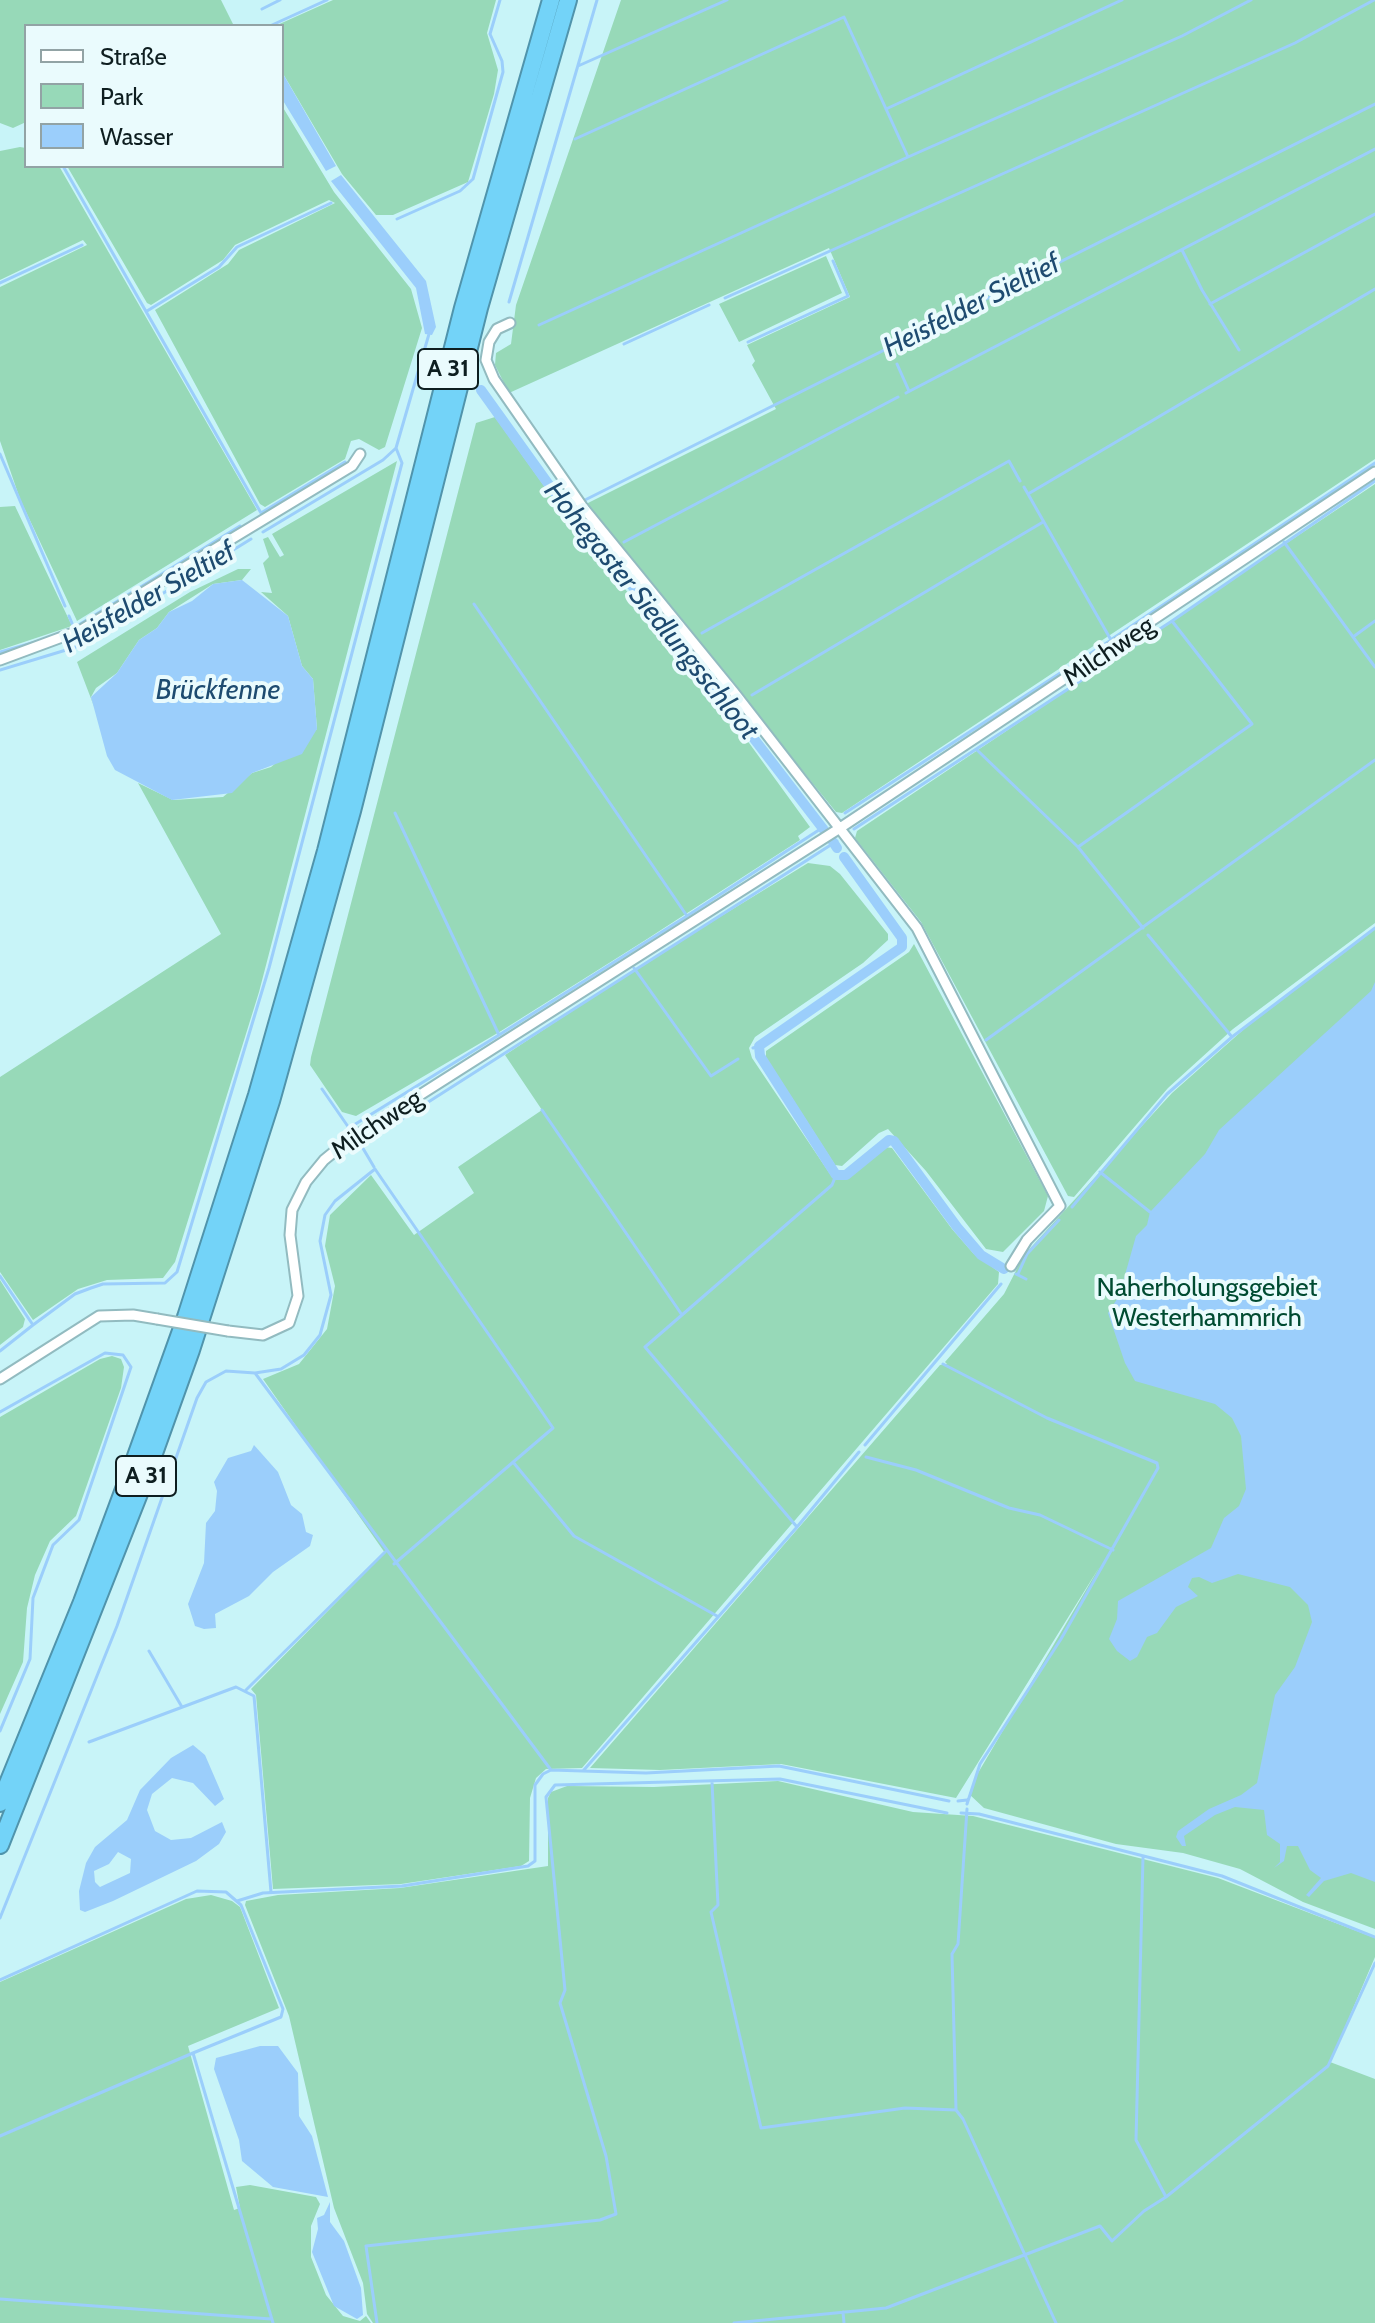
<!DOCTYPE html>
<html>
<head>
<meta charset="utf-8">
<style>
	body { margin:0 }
	#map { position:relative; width:1375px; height:2323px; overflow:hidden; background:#c8f4f8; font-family:Cabin,sans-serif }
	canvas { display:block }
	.legend { position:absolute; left:24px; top:24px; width:260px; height:144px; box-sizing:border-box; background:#eafbfd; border:2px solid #92a3a5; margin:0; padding:10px 14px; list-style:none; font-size:24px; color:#0e1e20 }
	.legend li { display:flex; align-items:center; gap:16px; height:40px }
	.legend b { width:40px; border:2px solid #92a3a5 }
</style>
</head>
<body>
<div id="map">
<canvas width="1375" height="2323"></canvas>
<ul class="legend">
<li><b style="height:10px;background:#fff"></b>Straße</li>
<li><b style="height:22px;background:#97d9b8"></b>Park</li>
<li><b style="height:22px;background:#9bcefb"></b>Wasser</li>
</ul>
</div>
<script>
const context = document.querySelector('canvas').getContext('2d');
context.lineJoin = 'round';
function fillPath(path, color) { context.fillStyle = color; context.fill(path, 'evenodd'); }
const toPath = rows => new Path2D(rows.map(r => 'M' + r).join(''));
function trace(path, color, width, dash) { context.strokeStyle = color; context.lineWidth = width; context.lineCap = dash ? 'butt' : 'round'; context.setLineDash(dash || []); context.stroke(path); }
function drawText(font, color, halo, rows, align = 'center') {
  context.font = font + ' Cabin,sans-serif'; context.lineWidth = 8; context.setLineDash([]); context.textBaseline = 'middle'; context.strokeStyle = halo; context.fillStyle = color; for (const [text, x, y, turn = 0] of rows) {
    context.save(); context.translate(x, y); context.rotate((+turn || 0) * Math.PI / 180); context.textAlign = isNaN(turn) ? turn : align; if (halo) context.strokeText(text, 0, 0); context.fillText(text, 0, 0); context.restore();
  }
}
fillPath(toPath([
	[0,0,221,0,233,24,26,26,26,122,13,128,0,123],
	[333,0,496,0,487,33,498,70,494,94,468,182,393,215,376,215,342,174,282,72,282,26,275,26],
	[621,0,1375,0,1375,459,842,813,836,812,586,504,776,409,752,365,755,361,747,345,850,297,829,248,509,393,495,365,496,353,511,344,516,305],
	[282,106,334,192,411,289,422,328,385,447,379,450,359,439,351,441,345,459,265,507,260,504,155,310,228,264,239,250,335,203,329,200,235,245,223,260,151,305,147,303,67,166,282,166],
	[20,147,26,148,26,166,59,166,257,510,77,621,20,499,0,441,0,287,87,245,83,240,0,280,0,151],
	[826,256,842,293,739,342,719,304],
	[495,417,567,518,736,725,810,827,798,836,800,840,644,941,501,1031,356,1116,342,1112,310,1065,311,1057,476,423],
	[397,461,259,992,175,1262,163,1278,107,1280,78,1289,33,1320,0,1272,0,1077,221,934,138,783,173,800,223,797,252,773,271,767,317,729,313,679,302,666,288,616,261,592,272,593,263,563,269,557,263,539,268,537,280,557,284,555,272,534],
	[1375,484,1375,923,1233,1029,1168,1088,1074,1197,1068,1196,921,922,855,838,857,831],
	[15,506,72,626,0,650,0,507],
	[238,569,251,569,242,580,213,584,169,612,157,628,139,640,117,673,96,688,91,697,95,709,77,662,190,592],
	[808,863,830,866,840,874,888,934,888,940,863,963,755,1037,749,1048,752,1058,832,1177,848,1178,884,1147,892,1148,952,1229,973,1253,999,1272,998,1284,582,1768,546,1769,536,1778,530,1798,529,1861,521,1866,401,1884,273,1889,256,1695,251,1689,385,1553,263,1379,299,1364,327,1329,335,1286,325,1246,330,1215,371,1175,414,1235,474,1193,458,1167,542,1110,505,1055,656,956],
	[1375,929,1375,1929,1303,1902,1240,1869,1183,1853,1116,1844,984,1808,969,1794,978,1773,1100,1566,956,1798,781,1764,660,1770,590,1768,940,1365,947,1364,945,1362,1004,1294,1024,1255,1172,1093,1252,1022],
	[914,944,1048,1196,1044,1211,1003,1252,986,1249,926,1171,888,1129,879,1133,842,1166,835,1165,766,1058,766,1051,909,952],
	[0,1280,25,1319,23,1327,0,1345],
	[112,1356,121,1359,124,1367,121,1388,76,1516,50,1541,35,1575,27,1608,23,1662,0,1714,0,1417,100,1359],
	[778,1781,913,1812,973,1816,1218,1878,1375,1938,1375,1957,1330,2062,1375,2079,1375,2323,373,2323,367,2314,363,2283,334,2208,289,2016,245,1905,246,1901,278,1895,400,1888,548,1866,548,1798,551,1792,567,1786,654,1787],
	[211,1895,232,1901,240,1907,279,2008,188,2046,234,2210,240,2208,236,2187,250,2185,316,2197,320,2204,311,2226,311,2257,326,2295,343,2316,360,2321,366,2316,371,2323,0,2323,0,1982,186,1899]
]), '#97d9b8');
fillPath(toPath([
	[282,72,336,166,326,171,282,99],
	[341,175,426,281,436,327,432,335,425,334,416,288,331,181],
	[242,580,288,616,302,666,313,679,317,729,302,754,252,773,232,793,172,800,115,770,107,756,91,697,117,673,139,640,157,628,169,612,192,601,213,584],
	[1375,982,1375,1882,1351,1873,1324,1881,1309,1897,1306,1895,1321,1878,1310,1870,1298,1846,1287,1846,1284,1861,1274,1868,1280,1862,1280,1844,1267,1835,1264,1810,1235,1807,1215,1815,1184,1836,1186,1846,1182,1846,1176,1837,1178,1831,1209,1809,1241,1795,1257,1783,1275,1695,1295,1667,1312,1622,1308,1605,1290,1587,1238,1574,1212,1583,1199,1577,1192,1578,1188,1587,1198,1596,1176,1607,1157,1633,1147,1637,1137,1657,1130,1661,1117,1651,1109,1639,1117,1619,1118,1601,1211,1548,1224,1518,1239,1506,1246,1489,1241,1436,1232,1418,1215,1404,1135,1381,1125,1363,1108,1313,1119,1296,1136,1236,1147,1225,1150,1212,1205,1154,1219,1130,1371,991],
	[254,1445,278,1472,291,1505,302,1514,306,1532,313,1535,310,1546,273,1572,249,1596,215,1614,216,1628,204,1629,195,1626,188,1604,204,1563,206,1523,215,1511,217,1491,214,1482,228,1458,251,1451],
	[193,1745,205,1755,224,1799,215,1806,193,1783,172,1778,152,1794,147,1810,155,1831,171,1840,191,1838,222,1822,226,1832,219,1844,196,1861,113,1901,85,1912,80,1910,79,1891,86,1863,95,1847,127,1820,140,1790,171,1758],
	[118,1852,131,1859,130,1873,100,1887,95,1882,94,1871,109,1864],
	[260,2046,278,2046,298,2073,299,2116,312,2136,328,2197,273,2187,242,2161,239,2140,214,2069,216,2058],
	[330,2202,330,2222,344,2241,361,2288,363,2315,357,2319,334,2306,312,2252,318,2229,317,2218,324,2215]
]), '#9bcefb');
trace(toPath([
	[262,9,280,0],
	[272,25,327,0],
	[578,66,727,0],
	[886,109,1122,0],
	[575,139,844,17,908,157,1182,36,1251,0],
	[63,166,261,513,345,462],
	[397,219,460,191,473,179,503,72,502,61,490,34,500,0],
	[1182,250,1202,290,1239,350],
	[0,283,82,245],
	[725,298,1295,43,1374,0],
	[509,302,597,0],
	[1210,304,1375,214],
	[147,311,219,267,237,247,331,203],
	[539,325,908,157],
	[748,342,848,296,833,261],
	[624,344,709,305],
	[890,347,894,357],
	[897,364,909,391],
	[906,393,1375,149],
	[0,454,65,606],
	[1028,494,1375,289],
	[569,508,1375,104],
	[263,532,383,460,396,448,429,334],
	[624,542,898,397],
	[1284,542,1375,667],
	[605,553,611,550],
	[474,604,687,916,499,1035],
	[69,616,74,628],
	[72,629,240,526],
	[702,633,1009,461,1020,481],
	[1353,637,1375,621],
	[1112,639,1375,463],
	[0,652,39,641],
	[0,670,76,647,251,539],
	[752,695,1043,522],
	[977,750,1078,847,1143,928],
	[845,813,1111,640,1024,487],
	[854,829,1172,621,1375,481],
	[1078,847,1252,724,1172,621],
	[687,916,825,826],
	[1148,935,1232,1037],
	[634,968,711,1076,738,1059],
	[986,1040,1375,760],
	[753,1048,759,1046],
	[322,1089,349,1128,499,1035,395,813],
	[542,1110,682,1315],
	[374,1167,361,1145,837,841],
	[1100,1172,1150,1212],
	[836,1175,832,1185,645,1347,797,1527,859,1452],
	[1072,1207,1167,1094,1232,1037,1375,928],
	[1004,1272,1006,1270],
	[1016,1274,1026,1279],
	[1018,1274,1027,1254,1059,1220],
	[0,1276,33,1325,0,1351],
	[33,1325,75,1294,91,1288,103,1284,165,1283,177,1272,269,968,402,463,396,448],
	[943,1364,1047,1418,1157,1463,1158,1468,1061,1639,980,1764,967,1804],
	[255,1373,281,1369,304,1355,320,1335,331,1295,320,1241,325,1215,335,1201,375,1169,553,1428,394,1564],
	[0,1412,105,1353,123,1355,131,1367,79,1520,53,1545,33,1598,30,1659,0,1731],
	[865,1445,1001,1284],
	[866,1457,916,1470,1009,1508,1040,1515,1113,1550],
	[513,1462,574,1536,717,1616],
	[149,1651,182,1707],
	[246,1690,385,1552],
	[89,1742,236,1687,254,1696,271,1892],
	[583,1771,797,1527],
	[712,1782,718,1905,711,1912,761,2128,905,2108,956,2110],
	[958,1801,967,1800],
	[967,1809,958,1944,952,1954,956,2110,963,2119,1056,2323],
	[961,1813,979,1814,1222,1876,1375,1937],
	[237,1901,263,1893,402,1886,528,1866,535,1861,535,1785,543,1774,551,1770,646,1773,779,1766,949,1801],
	[0,1918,117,1626,197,1398,206,1382,226,1371,255,1373,551,1770],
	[0,1980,197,1891,226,1892,241,1905,283,2009,281,2017,193,2053,273,2323],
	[0,2136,193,2053],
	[1166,2197,1328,2066,1375,1963],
	[0,2299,271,2319],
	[843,2312,844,2323],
	[377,2323,366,2246,600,2220,616,2214,606,2156,560,2003,565,1990,546,1797,555,1785,780,1779,947,1813],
	[734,2323,886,2308,1100,2226,1112,2241,1144,2211,1166,2197,1136,2140,1143,1857]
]), '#9bcefb', 3);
trace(toPath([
	[481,390,562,503,682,645,824,830],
	[833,842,837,848],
	[844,857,902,938,902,947,759,1046,760,1056,836,1175,846,1175,889,1140,894,1141,957,1227,981,1255,1004,1269]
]), '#9bcefb', 10);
const street = toPath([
	[510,323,497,329,489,342,486,360,494,379,582,506,733,691,917,928,1060,1206,1027,1240,1011,1266],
	[0,660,81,630,352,466,360,454],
	[228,1331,263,1335,289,1323,298,1296,290,1235,292,1210,306,1182,324,1160,346,1142,840,828,1375,472],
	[0,1379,99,1316,133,1315,157,1319]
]);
const highway = toPath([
	[0,1803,82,1602,130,1473,186,1317,257,1095,326,851,463,308,551,0],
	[0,1845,144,1481,191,1350,271,1101,352,811,479,308,568,0]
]);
trace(street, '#92bbc0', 13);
trace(highway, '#5094ac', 20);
trace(street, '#fff', 9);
trace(highway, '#73d3f8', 16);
const streetBridge = toPath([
	[157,1319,228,1331]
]);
trace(streetBridge, '#92bbc0', 13, []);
trace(streetBridge, '#fff', 9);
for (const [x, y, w] of [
	[448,369,60],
	[146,1476,60]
]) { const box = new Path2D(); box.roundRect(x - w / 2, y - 20, w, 40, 6); context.fillStyle = '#eafbfd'; context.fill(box); trace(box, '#0e1e20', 2); }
drawText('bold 24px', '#0e1e20', null, [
	["A 31",448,369],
	["A 31",146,1476]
]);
drawText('26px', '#0e1e20', '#eafbfd', [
	["Milchweg",1109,652,-34],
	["Milchweg",377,1125,-34]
]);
drawText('26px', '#004b31', '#eafbfd', [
	["Naherholungsgebiet",1207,1288],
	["Westerhammrich",1207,1318]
]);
drawText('italic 28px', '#1e4b70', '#eafbfd', [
	["Heisfelder Sieltief",972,306,-27],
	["Heisfelder Sieltief",149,598,-30],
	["Hohegaster Siedlungsschloot",651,611,51],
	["Brückfenne",218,691]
]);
</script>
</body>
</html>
